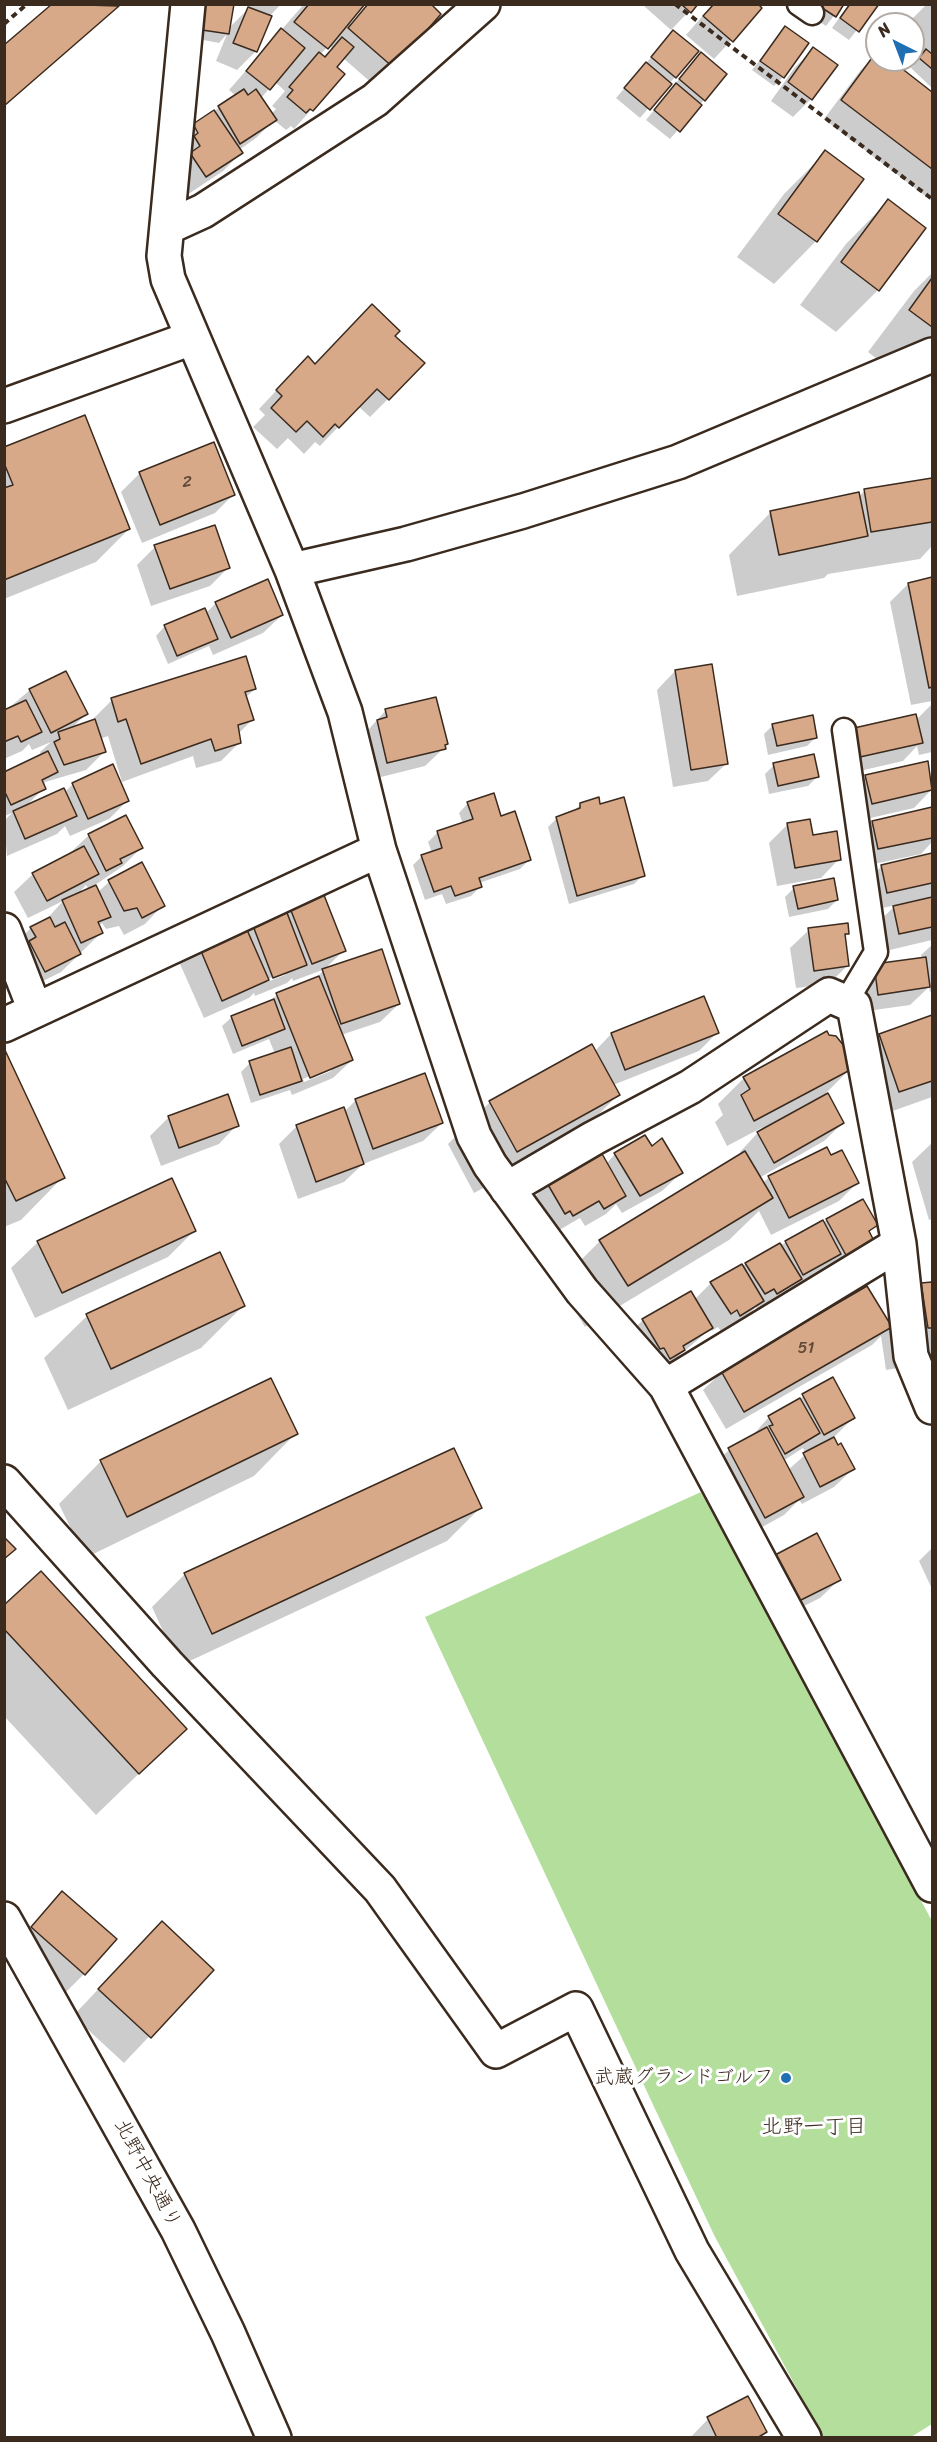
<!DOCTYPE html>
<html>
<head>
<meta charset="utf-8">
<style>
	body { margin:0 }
	#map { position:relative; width:937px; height:2442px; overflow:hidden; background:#fff; font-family:Sriracha,sans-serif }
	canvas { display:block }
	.frame { position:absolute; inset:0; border:6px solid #3b2a1e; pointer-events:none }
	.north { position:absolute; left:865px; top:12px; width:60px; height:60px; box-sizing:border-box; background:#fff; border:2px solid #b1aaa5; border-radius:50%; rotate:318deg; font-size:16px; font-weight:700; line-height:24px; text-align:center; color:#3b2a1e }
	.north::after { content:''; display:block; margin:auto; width:21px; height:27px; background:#1f6fb2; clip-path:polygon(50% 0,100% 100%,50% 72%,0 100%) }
</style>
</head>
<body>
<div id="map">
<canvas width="937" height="2442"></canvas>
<div class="frame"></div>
<div class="north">N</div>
</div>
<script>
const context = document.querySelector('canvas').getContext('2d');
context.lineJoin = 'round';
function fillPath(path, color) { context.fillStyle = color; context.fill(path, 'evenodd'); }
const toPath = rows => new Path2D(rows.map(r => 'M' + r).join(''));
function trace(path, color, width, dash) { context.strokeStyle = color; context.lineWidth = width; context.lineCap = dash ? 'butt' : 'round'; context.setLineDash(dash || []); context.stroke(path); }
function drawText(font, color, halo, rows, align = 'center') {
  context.font = font + ' Sriracha,"Klee One",sans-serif'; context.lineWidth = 6; context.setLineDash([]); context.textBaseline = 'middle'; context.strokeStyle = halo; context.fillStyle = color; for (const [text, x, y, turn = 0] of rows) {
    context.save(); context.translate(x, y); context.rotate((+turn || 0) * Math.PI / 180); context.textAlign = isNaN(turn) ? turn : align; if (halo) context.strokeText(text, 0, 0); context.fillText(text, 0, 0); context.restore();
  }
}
fillPath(toPath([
	[701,1492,932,1921,932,2424,911,2437,823,2437,714,2235,425,1617]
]), '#b3de9c');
fillPath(toPath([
	[54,4,116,4,117,6],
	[199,4,233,4,228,29,249,8,245,4,281,4,269,17,256,51,237,70,216,61,227,34,219,43,193,38],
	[304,4,363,4,348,22,351,24,368,4,439,14,374,85,343,58,335,67,343,74,294,129,291,126,286,130,274,120,256,138,239,150,241,153,223,171,187,195,172,172,175,143,194,125,236,96,229,90],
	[329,45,332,48,323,57,320,55],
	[275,82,285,91,272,106,276,109,271,114,261,98],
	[645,4,696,4,671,30,644,6],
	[713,4,755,4,760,9,714,59,686,35],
	[812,4,843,4,826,26,806,13],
	[849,4,877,4,849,40,832,28],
	[927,4,932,4,932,88,911,68,913,66,908,60,913,60,913,24,907,24],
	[785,28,783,77,774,86,752,70],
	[673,32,675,77,640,118,616,98],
	[814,49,811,99,793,117,771,101,795,67],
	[877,53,877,60,888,60,932,93,932,201,824,119,860,71],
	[692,63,704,100,670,139,646,120],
	[826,152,862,179,816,241,774,284,737,257,784,194],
	[888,201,924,228,878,290,836,332,800,305,846,244],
	[932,273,932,351,904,380,868,352,914,291],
	[393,336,388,399,370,417,358,406,320,446,315,442,304,454,288,438,277,449,253,427,265,415,259,409,289,377],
	[4,448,129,529,96,562,4,599],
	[140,473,233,495,215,513,142,543,121,492],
	[932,479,932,546,920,559,828,574,824,578,737,596,729,555,771,512,859,497,865,490],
	[155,547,228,568,210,586,151,606,137,565],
	[932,579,932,701,911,705,890,602,908,584],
	[216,603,282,615,263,633,213,655,209,646,168,664,156,636,165,626,206,613],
	[675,671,727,763,708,781,673,787,657,690],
	[255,689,245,698,252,720,238,734,240,742,221,761,196,768,193,756,122,782,108,736,100,739,104,752,86,770,45,782,44,788,26,806,65,792,73,784,112,766,128,800,109,819,70,836,65,826,57,834,7,856,4,821,12,813,4,816,4,773,42,756,40,752,51,742,32,750,29,744,22,751,4,759,4,712,30,690,86,714,71,729,95,721,94,718,112,700],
	[932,704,932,752,919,755,917,746,903,761,842,775,836,748,916,720],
	[386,710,444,748,425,766,369,780,359,740],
	[773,725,816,737,807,746,768,755,764,734],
	[927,763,932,789,914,808,853,822,848,795,866,777],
	[774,765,817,777,808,786,769,794,765,774],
	[468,803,500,818,529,860,520,869,479,883,480,887,471,896,446,904,442,894,425,900,413,865,422,856,432,853,428,842,437,833,463,824,459,813],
	[581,804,643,875,634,884,569,904,548,827,557,818,573,812],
	[932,809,932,842,921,854,860,867,854,841,872,822],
	[788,824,811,837,839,859,821,878,777,886,769,843],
	[89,835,141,848,123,866,95,885,98,892,109,882,163,905,145,924,124,935,119,926,106,929,102,923,98,927,101,933,61,972,27,989,13,946,31,928,45,921,63,901,28,918,14,892,33,874,70,853],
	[86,885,89,890,76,896],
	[932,855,932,895,928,899,932,898,932,940,881,952,875,925,896,905,869,911,863,884,882,866],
	[794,888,837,900,828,909,789,917,785,897],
	[289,904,344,950,324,970,399,1004,380,1022,341,1035,352,1060,333,1078,292,1095,290,1090,251,1103,241,1072,250,1063,275,1054,269,1039,233,1054,222,1026,232,1017,269,1002,277,995,315,979,325,969,293,981,292,978,287,983,255,996,254,993,249,998,204,1018,180,964,198,945],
	[285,972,285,975,267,982,266,980],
	[331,1067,331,1071,304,1082,303,1079],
	[809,930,848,933,844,937,848,965,829,984,796,988,790,948],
	[932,945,932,991,930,992,929,987,910,1005,860,1012,856,984,875,965,922,959,921,955],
	[703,998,717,1033,699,1051,613,1085,618,1095,576,1137,474,1193,448,1144,490,1102,595,1051,611,1034],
	[932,1017,932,1097,873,1118,854,1062,880,1035],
	[4,1051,63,1177,21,1220,4,1227],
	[850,1069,826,1093,843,1123,824,1141,759,1178,762,1184,769,1177,830,1157,857,1183,839,1201,771,1235,759,1211,729,1240,585,1327,558,1283,600,1241,742,1155,740,1152,763,1127,727,1146,715,1122,723,1115,718,1104,744,1078],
	[227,1096,237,1125,219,1144,161,1166,150,1136,168,1118],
	[356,1100,442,1123,423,1141,363,1164,344,1182,298,1199,279,1144,297,1126,344,1112],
	[932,1143,932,1219,929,1220,912,1162],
	[651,1148,681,1173,662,1191,622,1213,616,1204,606,1214,585,1226,580,1218,554,1233,529,1202,548,1184,606,1164,615,1154],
	[827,1220,876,1225,868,1233,854,1260,829,1275,825,1268,758,1312,756,1307,744,1319,722,1333,718,1327,712,1331,710,1329,665,1368,625,1338,643,1320,694,1300,711,1283],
	[194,1231,168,1257,35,1318,11,1268,38,1242],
	[219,1254,243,1306,201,1348,68,1410,44,1358,87,1316],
	[932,1283,932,1362,886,1370,881,1336,872,1345,726,1429,703,1390,722,1372,886,1320,922,1285],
	[832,1379,853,1418,833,1438,853,1469,834,1487,802,1504,799,1500,784,1515,746,1536,710,1468,729,1450,751,1437,769,1417],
	[803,1448,806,1454,788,1470,783,1461],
	[296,1433,254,1476,85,1558,59,1504,101,1461],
	[480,1508,447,1541,179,1666,152,1607,185,1574],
	[932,1548,932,1589,919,1561],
	[776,1556,839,1580,820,1598,780,1618,758,1574],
	[4,1607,185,1729,96,1815,4,1716],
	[63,1893,84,1974,66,1992,13,1946],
	[136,1949,212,1970,124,2063,73,2016],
	[708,2419,765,2432,759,2438,690,2438]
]), '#0003');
const building = toPath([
	[52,4,119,6,4,106,4,45,52,4],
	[206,4,234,4,229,34,202,30,206,4],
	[309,4,365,4,328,49,294,22,309,4],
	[368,4,431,4,441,14,394,68,348,28,368,4],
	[681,4,698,4,691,13,681,4],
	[714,4,758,4,762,8,733,42,703,16,714,4],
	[816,4,844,4,836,17,816,4],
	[850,4,879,4,859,32,840,18,850,4],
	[248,7,272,16,257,52,233,43,248,7],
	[785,26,809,43,784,78,760,61,785,26],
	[281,28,305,48,270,90,246,71,281,28],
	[673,30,699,51,676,78,651,57,673,30],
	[342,37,354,47,337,67,345,74,313,111,310,109,306,113,287,97,293,90,289,87,319,52,325,57,342,37],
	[813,47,838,65,812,100,788,82,813,47],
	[926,49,932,54,932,69,919,58,926,49],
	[877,51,877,60,891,60,932,92,932,169,841,100,877,51],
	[701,52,727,74,705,101,679,79,701,52],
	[646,62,672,84,650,110,624,88,646,62],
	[676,83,702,105,680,132,654,110,676,83],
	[244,89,248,95,256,89,277,120,240,144,218,106,244,89],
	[214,110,243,153,206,177,190,153,200,146,194,136,198,133,193,124,214,110],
	[825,150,864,179,817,242,778,214,825,150],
	[888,199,926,228,879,291,841,262,888,199],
	[932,278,932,327,909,310,932,278],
	[372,304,400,331,395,336,425,363,389,400,377,389,339,428,335,424,323,437,307,421,296,432,271,408,282,396,276,390,308,356,315,364,372,304],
	[85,415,130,529,4,580,4,488,13,485,4,463,4,447,85,415],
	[214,442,235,495,160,525,139,472,214,442],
	[932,478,932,522,871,532,864,489,932,478],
	[859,492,868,536,779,555,770,511,859,492],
	[215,525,230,568,170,589,154,545,215,525],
	[932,577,932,687,929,688,908,583,932,577],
	[268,579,283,615,231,638,215,602,268,579],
	[205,608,218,639,177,656,164,625,205,608],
	[246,656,256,689,245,692,254,720,238,725,241,743,215,751,211,739,141,764,126,719,118,722,111,698,246,656],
	[712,664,728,764,691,770,675,670,712,664],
	[66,671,88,714,51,733,29,689,66,671],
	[436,697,448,744,445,745,446,749,387,763,377,720,387,717,385,709,436,697],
	[26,700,42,732,21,742,18,736,4,742,4,710,26,700],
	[916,714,923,743,860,757,854,728,916,714],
	[813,715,817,738,777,746,772,724,813,715],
	[95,719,106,752,64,765,54,742,60,739,58,732,95,719],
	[48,751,58,772,42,780,46,789,11,805,4,790,4,772,48,751],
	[814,754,819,777,778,786,773,763,814,754],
	[928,761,932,790,872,804,865,775,928,761],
	[113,764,129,801,88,819,72,783,113,764],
	[64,788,77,816,25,839,13,811,64,788],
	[494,793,501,816,515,811,531,860,479,878,482,887,455,896,451,886,434,892,421,855,442,848,437,831,473,819,467,802,494,793],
	[599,797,600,804,624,797,645,876,577,896,556,817,580,808,580,803,599,797],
	[932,807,932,838,878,849,872,821,932,807],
	[126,815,143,848,120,859,122,863,106,871,88,834,126,815],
	[810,819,813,835,837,831,841,860,795,868,787,823,810,819],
	[84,846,99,874,47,901,32,873,84,846],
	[932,853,932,883,887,893,881,865,932,853],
	[142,862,165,906,142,918,137,908,124,911,108,880,142,862],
	[834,878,838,900,798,909,793,886,834,878],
	[96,885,111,917,98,922,103,933,81,943,62,900,96,885],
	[322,890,346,951,312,964,288,903,322,890],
	[932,897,932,927,899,934,893,906,932,897],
	[284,905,307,965,273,978,250,918,284,905],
	[50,917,55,927,65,922,81,954,45,972,29,941,36,937,30,927,50,917],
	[244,923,269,980,222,1001,198,944,244,923],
	[848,923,849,934,845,934,849,966,814,971,808,928,848,923],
	[382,949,400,1004,341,1024,322,969,382,949],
	[926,957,930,987,878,995,874,964,926,957],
	[319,976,353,1060,310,1078,276,993,319,976],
	[704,996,719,1033,625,1070,611,1033,704,996],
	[274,999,285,1029,242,1046,231,1016,274,999],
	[932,1015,932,1081,899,1092,879,1034,932,1015],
	[827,1031,829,1035,836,1036,848,1051,852,1069,754,1121,741,1095,750,1089,743,1077,827,1031],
	[592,1044,620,1095,517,1152,489,1101,592,1044],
	[291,1047,302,1081,260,1095,249,1061,291,1047],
	[4,1048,65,1178,16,1201,4,1177,4,1048],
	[425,1073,443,1123,373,1149,355,1099,425,1073],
	[828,1093,844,1123,774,1163,757,1132,828,1093],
	[228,1094,239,1126,179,1148,168,1116,228,1094],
	[344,1107,364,1164,316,1182,296,1125,344,1107],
	[645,1135,652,1146,662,1138,683,1173,640,1196,614,1153,645,1135],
	[827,1147,831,1155,842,1150,859,1183,789,1218,768,1176,827,1147],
	[745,1151,773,1198,628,1286,599,1240,745,1151],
	[601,1152,626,1196,604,1209,599,1201,573,1216,570,1211,565,1214,547,1183,601,1152],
	[172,1178,196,1231,62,1293,37,1241,172,1178],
	[863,1199,878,1225,869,1231,874,1241,847,1257,826,1219,863,1199],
	[823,1220,841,1254,803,1275,785,1241,823,1220],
	[780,1243,802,1279,777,1294,774,1289,765,1294,745,1263,780,1243],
	[220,1252,245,1306,111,1369,86,1314,220,1252],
	[742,1264,764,1301,740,1316,737,1310,731,1314,710,1282,742,1264],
	[932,1282,932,1328,928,1328,921,1283,932,1282],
	[867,1286,892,1327,744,1412,721,1371,867,1286],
	[691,1291,713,1328,683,1346,685,1350,670,1359,664,1348,660,1349,642,1319,691,1291],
	[833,1377,855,1418,824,1435,802,1394,833,1377],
	[271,1378,298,1434,127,1517,100,1460,271,1378],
	[800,1398,820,1433,785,1454,769,1426,773,1425,768,1416,800,1398],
	[767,1427,804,1497,765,1518,728,1448,767,1427],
	[834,1437,838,1445,841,1443,855,1469,820,1487,803,1453,834,1437],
	[454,1448,482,1508,212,1634,184,1573,454,1448],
	[817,1533,841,1580,799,1601,775,1555,817,1533],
	[4,1537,16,1549,4,1559,4,1537],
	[41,1571,187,1729,139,1774,4,1629,4,1605,41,1571],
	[62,1891,117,1939,85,1975,31,1927,62,1891],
	[162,1921,214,1970,151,2038,98,1989,162,1921],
	[748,2396,767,2432,757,2438,717,2438,707,2417,748,2396]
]);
fillPath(building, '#d7a989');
trace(building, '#3b2a1e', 1.5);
const service = toPath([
	[799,4,812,13],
	[844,730,876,952,846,1002]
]);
const minor = toPath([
	[188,4,164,256,168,279,292,570,345,712,379,850,474,1136,490,1165,582,1291,666,1386,932,1885],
	[168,227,203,211,375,100,483,4],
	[4,406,192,338],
	[292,570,406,544,523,511,678,462,932,355],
	[4,930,35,1010],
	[4,1025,379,850],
	[507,1189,594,1138,690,1087,829,995,854,1006,899,1244,911,1356,932,1407],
	[666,1386,899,1244],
	[4,1482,167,1664,380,1889,496,2051,576,2009,692,2251,804,2438]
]);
const tertiary = toPath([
	[4,1919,178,2230,228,2333,274,2438]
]);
trace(service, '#3b2a1e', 27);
trace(minor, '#3b2a1e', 38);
trace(tertiary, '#3b2a1e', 38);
trace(toPath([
	[675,4,932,199],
	[4,24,27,4]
]), '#3b2a1e', 4, [6, 4.5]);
trace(service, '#fff', 22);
trace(minor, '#fff', 33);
trace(tertiary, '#fff', 33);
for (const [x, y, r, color] of [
	[786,2078,6,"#1f6fb2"]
]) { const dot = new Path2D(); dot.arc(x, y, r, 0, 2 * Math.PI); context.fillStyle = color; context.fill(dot); trace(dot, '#fff', 2); }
drawText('16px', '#624a39', null, [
	["2",187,483],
	["51",806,1349]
]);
drawText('20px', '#3b2a1e', '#fff', [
	["武蔵グランドゴルフ",774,2078]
], 'right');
drawText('20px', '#3b2a1e', '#fff', [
	["北野中央通り",147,2174,62]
]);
drawText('21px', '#3b2a1e', '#fff', [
	["北野一丁目",814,2128]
]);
</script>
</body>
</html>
